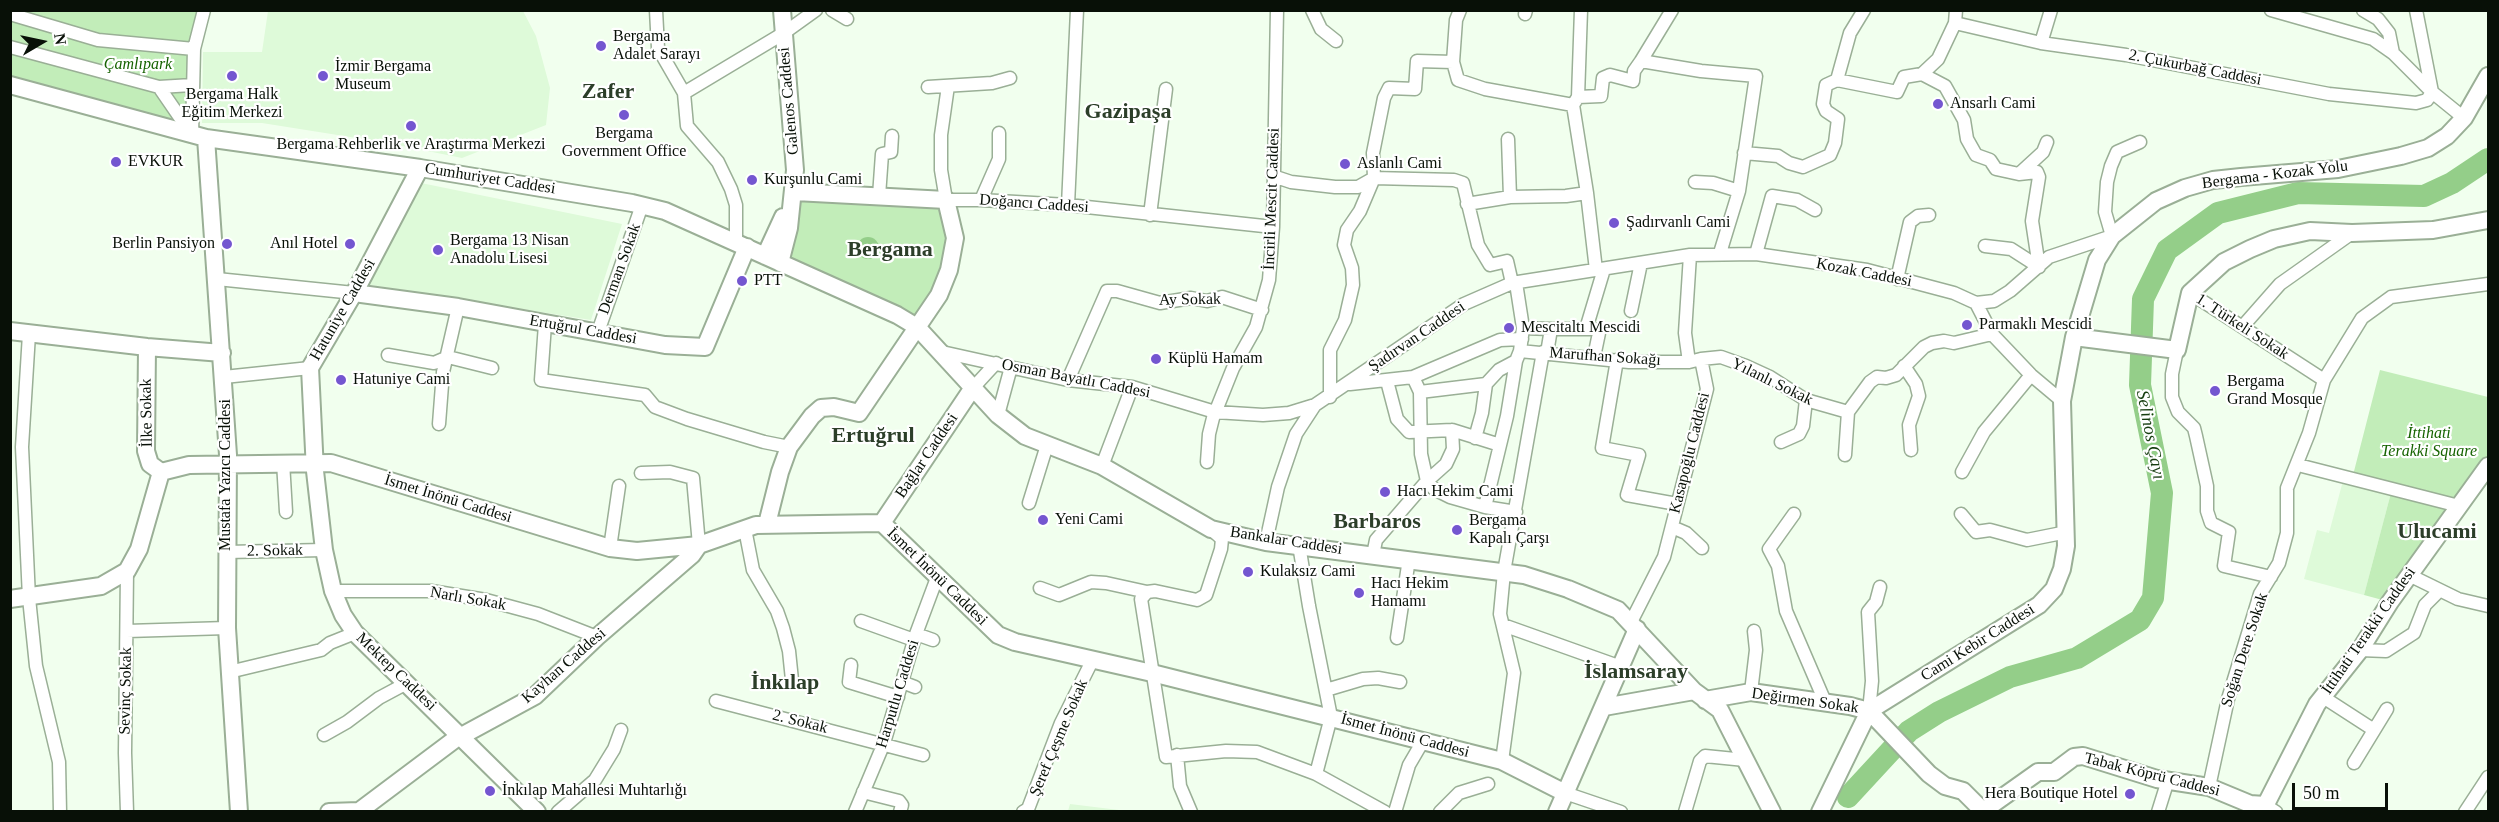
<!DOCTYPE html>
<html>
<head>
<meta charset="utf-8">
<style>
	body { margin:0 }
	#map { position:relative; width:2499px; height:822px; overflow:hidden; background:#f1ffee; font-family:"Times New Roman",serif }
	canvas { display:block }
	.frame { position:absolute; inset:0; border:12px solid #081007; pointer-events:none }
	.north { position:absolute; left:12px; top:12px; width:60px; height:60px; -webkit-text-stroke:4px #fff; paint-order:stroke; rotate:81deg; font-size:16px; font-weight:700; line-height:24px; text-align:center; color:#081007 }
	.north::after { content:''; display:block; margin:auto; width:21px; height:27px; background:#081007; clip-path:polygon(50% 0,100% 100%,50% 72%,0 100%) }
	.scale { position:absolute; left:2292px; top:783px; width:96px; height:27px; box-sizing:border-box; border:3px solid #081007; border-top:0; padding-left:8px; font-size:18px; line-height:21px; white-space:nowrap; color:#081007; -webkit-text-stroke:4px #fff; paint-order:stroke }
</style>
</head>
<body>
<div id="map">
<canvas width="2499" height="822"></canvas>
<div class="frame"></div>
<div class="north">N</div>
<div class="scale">50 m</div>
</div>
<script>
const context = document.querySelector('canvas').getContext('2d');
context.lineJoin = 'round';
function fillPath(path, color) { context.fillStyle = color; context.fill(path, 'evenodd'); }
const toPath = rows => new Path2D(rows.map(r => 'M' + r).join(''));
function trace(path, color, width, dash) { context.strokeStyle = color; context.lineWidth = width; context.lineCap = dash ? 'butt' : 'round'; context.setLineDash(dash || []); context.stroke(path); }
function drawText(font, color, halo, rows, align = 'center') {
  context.font = font + ' "Times New Roman",serif'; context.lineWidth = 4.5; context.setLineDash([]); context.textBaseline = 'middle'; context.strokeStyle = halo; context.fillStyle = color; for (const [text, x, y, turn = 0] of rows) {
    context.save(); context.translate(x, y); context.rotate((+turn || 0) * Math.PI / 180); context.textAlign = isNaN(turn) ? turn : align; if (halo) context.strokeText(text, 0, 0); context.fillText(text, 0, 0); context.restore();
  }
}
fillPath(toPath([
	[268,11,523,11,536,36,550,88,546,125,462,158,388,143,262,123,202,123,203,52,262,52],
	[421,183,622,224,591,320,364,284],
	[2344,477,2392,489,2364,595,2304,579,2317,530,2329,533],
	[1070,804,1127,811,1068,811]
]), '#defad9');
fillPath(toPath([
	[10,11,204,11,194,49,192,135,11,84],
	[795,192,946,200,955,238,917,327,780,263],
	[2380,370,2488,397,2488,466,2390,602,2364,595,2392,489,2352,479]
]), '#c2edb9');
fillPath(toPath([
	'857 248a11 11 0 1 1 22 0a11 11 0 1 1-22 0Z'
]), '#94ce89');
trace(toPath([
	[1848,797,1909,731,1939,712,2010,677,2077,658,2140,620,2153,598,2162,493,2140,385,2143,299,2167,250,2218,213,2298,193,2424,196,2452,183,2488,159]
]), '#94ce89', 22);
const street = toPath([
	[656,10,658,48,684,93,687,126,718,162,731,189,736,205,736,243],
	[832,10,847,19],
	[1312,10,1321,29,1336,41],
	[1581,10,1578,97,1573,105,1587,193,1596,270],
	[2271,10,2373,39,2393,53,2432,92,2464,118],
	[2363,10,2378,19,2389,33,2393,53],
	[10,14,98,40,194,49],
	[1525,14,1526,10],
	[1955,23,2041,43,2126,55,2329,94,2416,103,2427,100,2432,92,2416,10],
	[2041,43,2051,10],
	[10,47,159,87,192,135],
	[1641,61,1672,10],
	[1453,62,1456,20,1460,10],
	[1922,74,1945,86,1964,120,1967,139,1976,155,1990,160,1996,169,2019,174,2037,172,2039,177,2032,221,2039,267],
	[1837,80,1850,33,1864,10],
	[948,86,941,135,941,170,946,200,981,200,1068,205,1273,227],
	[159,87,192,85],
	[928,87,992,83,1010,78],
	[684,93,784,33,816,10],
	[1578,97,1601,96,1603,78,1610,75,1633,81,1634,71,1641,61,1701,71,1756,76,1739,191,1720,253],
	[192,135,194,49,204,10],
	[1508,139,1510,197],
	[1744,153,1778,156,1789,163,1803,167,1830,155,1835,143,1838,119,1826,111,1823,104,1826,85,1837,80,1897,92,1904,77,1922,74,1938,59,1955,23,1956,10],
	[2019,174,2043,152,2047,142],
	[1273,176,1291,182,1335,187,1358,187,1374,178],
	[1374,178,1454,180,1463,183,1478,245,1490,265,1507,261,1512,283],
	[1695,182,1713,183,1739,191],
	[879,196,882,154,891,152,892,136],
	[981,200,999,159,999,133],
	[1467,204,1510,197,1566,196,1587,193],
	[1068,205,1077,10],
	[1150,215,1166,89],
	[1985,246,2011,249,2039,267],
	[1756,254,1772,196,1797,200,1815,210],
	[217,279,354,293],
	[1897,279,1910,222,1918,216,1929,215],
	[2190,293,2324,380],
	[1976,303,1992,334,2031,375,2062,401],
	[1631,311,1641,263],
	[545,324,541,380,645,395,655,407,687,419,764,442,789,447],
	[2243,326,2280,284,2352,233],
	[1523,328,1551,329],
	[1586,329,1604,269],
	[598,332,642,205],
	[29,334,22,447,29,598,36,666,59,762,60,812],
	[2177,350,2172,374,2172,397,2178,412,2194,428,2196,436,2207,486,2207,511,2211,523,2229,532,2224,566,2271,577],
	[1520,351,1629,362,1689,362],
	[942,352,1068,380,1132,387,1215,412,1263,415,1289,413,1315,405,1464,304,1512,283,1690,255,1756,254,1867,270,1954,293,1976,303,1994,301,2010,291,2049,257,2112,236,2105,212,2107,182,2111,166,2117,152,2140,142],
	[1547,353,1551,329,1594,329,1599,333,1594,357],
	[388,355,434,363,448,357,492,368],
	[1701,359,1721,357,1746,366,1770,377,1806,400,1848,412,1870,382,1877,377,1886,378,1896,375,1924,347,1932,343,1944,341,1954,343,1992,334],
	[1617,360,1602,448,1639,455,1627,495,1677,504],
	[1904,366,1916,384,1919,396,1909,425,1911,450],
	[224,377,310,368],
	[1413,377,1420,392,1421,454,1427,481,1434,489,1450,497,1485,507,1516,512],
	[1068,380,1107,291,1117,291,1160,303,1191,298,1207,301,1222,297,1262,310],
	[1387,381,1397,419,1409,432,1452,430,1500,445],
	[1350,384,1413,377,1500,340,1522,339],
	[972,389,996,363],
	[1420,392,1486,384,1499,370,1516,361],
	[1330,397,1330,350,1345,320,1353,285,1352,268,1344,245,1347,230,1360,211,1374,178,1373,153,1384,98,1389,88,1415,89,1417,61,1453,62,1458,80,1485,89,1573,105],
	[998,415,1011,367],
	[439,424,443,372,458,307],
	[1475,438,1482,413,1486,384],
	[1781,442,1799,434,1803,426,1806,400],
	[1845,455,1848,412],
	[283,462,286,512],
	[1207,462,1209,434,1213,418,1233,368,1256,327,1269,280,1273,227,1277,10],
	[2298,465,2459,506],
	[1102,466,1132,387],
	[1962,472,1984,432,2031,375],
	[641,473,670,472,693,478,699,545],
	[1029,503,1047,445],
	[1485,507,1507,416,1516,361,1520,351,1523,328,1516,283],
	[1794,514,1769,549,1778,566,1786,611,1826,704],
	[1961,514,1976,532,1990,530,2027,540,2067,532],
	[1672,527,1686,533,1702,548],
	[745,529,753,570,777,611,783,628,789,651,792,680],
	[1212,530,1222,539,1221,549,1206,595,1197,600,1155,591,1147,592,1141,599,1166,757,1226,751,1257,752,1316,774,1385,812],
	[1266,542,1278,487,1296,434,1315,405],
	[1299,545,1309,606,1331,717,1316,774],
	[610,548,619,486],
	[226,552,324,550],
	[1373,555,1376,540,1427,481,1446,464,1453,449,1452,430],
	[2409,575,2458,599,2488,606],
	[1040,588,1059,595,1091,582,1106,583,1147,592],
	[333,591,431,591,486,600,538,614,597,637],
	[861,621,914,640],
	[1631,622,1664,557,1707,389,1701,359,1689,362,1685,333,1690,255],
	[1503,625,1621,667],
	[127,631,227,628],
	[916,634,933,640],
	[1397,638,1409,559],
	[2360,650,2386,651,2414,633,2425,605,2439,591],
	[851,665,849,682,898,697],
	[229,672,321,650,330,643,355,633],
	[902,682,915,687],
	[1326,690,1363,679,1378,678,1400,682],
	[1751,692,1756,650,1754,631],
	[2323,697,2374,730],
	[716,701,923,755],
	[1869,711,1872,681,1868,612,1876,602,1880,587],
	[324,735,347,722,379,698,407,683],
	[1177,755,1180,786,1191,812],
	[1502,761,1514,673,1500,614,1504,572,1543,352],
	[2354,763,2387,709],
	[2209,787,2228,699,2260,594,2279,563,2287,533,2287,488,2309,433,2324,380,2362,318,2391,297,2488,284],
	[863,792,899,801,902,805,900,812],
	[1565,793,1621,812],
	[2265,805,2276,812],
	[127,812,125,753,127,571],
	[558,812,595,780,614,749,621,730],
	[855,812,884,743,916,634,938,575],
	[1023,812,1028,809,1061,723,1092,661],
	[1395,812,1409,765,1423,741],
	[1440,812,1459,793,1488,784],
	[1685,812,1700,761,1705,756,1745,760],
	[2158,812,2168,780],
	[2465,812,2488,777]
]);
const secondary = toPath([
	[10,85,206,138,420,168,632,203,665,211,897,315,917,327,998,415,1025,436,1102,466,1211,529,1266,542,1524,575,1568,589,1618,610,1694,691,1720,710,1772,812],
	[206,138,228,455,227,628,239,812],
	[420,168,357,288,310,368,315,471,324,550,333,591,343,615,355,633,537,812],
	[765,256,783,217],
	[780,263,789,228,795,170,782,10],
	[354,293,458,307,665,345,705,347,747,247],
	[10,331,147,347,222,353],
	[2074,337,2177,350,2190,293,2224,262,2250,249,2274,239,2310,231,2352,233,2433,230,2488,220],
	[147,347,146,451,150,464,161,472],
	[882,523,972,389],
	[767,524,780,472,789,447,812,416,821,408,834,407,859,413,939,295,949,270,955,238,946,200,795,192],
	[10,599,101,586,127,571,139,549,161,472,189,465,331,463,610,548,637,551,699,545,756,525,882,523,998,635,1015,642,1152,673,1502,761,1565,793],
	[1705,700,1751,692,1850,706,1869,711,1929,774,1945,786,1963,791,1983,811,2038,772,2054,772,2074,757,2083,756,2157,779,2209,787,2250,804,2265,805],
	[1604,707,1694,691],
	[329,812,359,811],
	[358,812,454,740,535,696,597,637,692,555,699,545],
	[1557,812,1637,629],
	[1820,812,1869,711,2039,605,2054,589,2062,569,2066,546,2062,401,2074,337,2097,260,2112,236,2156,201,2185,188,2213,180,2241,177,2338,169,2401,156,2428,148,2447,136,2464,118,2488,76],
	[2262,812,2317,704,2360,650,2390,602,2488,466]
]);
trace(street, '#9aaf96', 15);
trace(secondary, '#9aaf96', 20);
trace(street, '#fff', 12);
trace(secondary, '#fff', 16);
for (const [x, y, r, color] of [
	[601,46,6,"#7456d0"],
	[232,76,6,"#7456d0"],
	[323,76,6,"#7456d0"],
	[1938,104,6,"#7456d0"],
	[624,115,6,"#7456d0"],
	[411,126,6,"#7456d0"],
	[116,162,6,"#7456d0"],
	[1345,164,6,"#7456d0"],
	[752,180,6,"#7456d0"],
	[1614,223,6,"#7456d0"],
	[227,244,6,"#7456d0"],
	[350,244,6,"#7456d0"],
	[438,250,6,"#7456d0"],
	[742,281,6,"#7456d0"],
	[1967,325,6,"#7456d0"],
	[1509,328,6,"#7456d0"],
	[1156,359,6,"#7456d0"],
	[341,380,6,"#7456d0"],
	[2215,391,6,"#7456d0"],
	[1385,492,6,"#7456d0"],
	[1043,520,6,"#7456d0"],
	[1457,530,6,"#7456d0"],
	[1248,572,6,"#7456d0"],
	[1359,593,6,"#7456d0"],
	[490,791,6,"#7456d0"],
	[2130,794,6,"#7456d0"]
]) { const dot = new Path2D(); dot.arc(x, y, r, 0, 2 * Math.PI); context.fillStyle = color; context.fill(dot); trace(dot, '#fff', 2); }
drawText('16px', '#081007', '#fff', [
	["Bergama",613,37],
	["Adalet Sarayı",613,55],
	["İzmir Bergama",335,67],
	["Museum",335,85],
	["Bergama Halk",232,95,"center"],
	["Eğitim Merkezi",232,113,"center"],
	["Ansarlı Cami",1950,104],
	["Bergama",624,134,"center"],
	["Government Office",624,152,"center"],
	["Bergama Rehberlik ve Araştırma Merkezi",411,145,"center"],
	["EVKUR",128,162],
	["Aslanlı Cami",1357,164],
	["Kurşunlu Cami",764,180],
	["Şadırvanlı Cami",1626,223],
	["Bergama 13 Nisan",450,241],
	["Anadolu Lisesi",450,259],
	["Berlin Pansiyon",215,244,"right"],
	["Anıl Hotel",338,244,"right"],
	["PTT",754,281],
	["Parmaklı Mescidi",1979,325],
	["Mescitaltı Mescidi",1521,328],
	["Küplü Hamam",1168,359],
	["Hatuniye Cami",353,380],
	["Bergama",2227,382],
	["Grand Mosque",2227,400],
	["Hacı Hekim Cami",1397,492],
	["Yeni Cami",1055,520],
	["Bergama",1469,521],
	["Kapalı Çarşı",1469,539],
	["Kulaksız Cami",1260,572],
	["Hacı Hekim",1371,584],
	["Hamamı",1371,602],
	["İnkılap Mahallesi Muhtarlığı",502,791],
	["Hera Boutique Hotel",2118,794,"right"]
], 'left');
drawText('italic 16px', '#166301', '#fff', [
	["Çamlıpark",138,65],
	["İttihati",2429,434],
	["Terakki Square",2429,452]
]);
drawText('16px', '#081007', '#fff', [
	["2. Çukurbağ Caddesi",2195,68,11],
	["Galenos Caddesi",789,101,-95],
	["Bergama - Kozak Yolu",2275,175,-7],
	["Cumhuriyet Caddesi",490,179,9],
	["İncirli Mescit Caddesi",1272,199,-88],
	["Doğancı Caddesi",1034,204,4],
	["Derman Sokak",620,269,-70],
	["Kozak Caddesi",1864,273,11],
	["Ay Sokak",1190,300,-1],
	["Hatuniye Caddesi",343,310,-60],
	["1. Türkeli Sokak",2242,327,33],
	["Ertuğrul Caddesi",583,330,10],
	["Şadırvan Caddesi",1417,337,-34],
	["Marufhan Sokağı",1605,357,4],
	["Osman Bayatlı Caddesi",1076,379,11],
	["Yılanlı Sokak",1772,382,26],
	["İlke Sokak",147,413,-91],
	["Kasapoğlu Caddesi",1690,453,-76],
	["Bağlar Caddesi",927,456,-56],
	["Mustafa Yazıcı Caddesi",226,475,-90],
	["İsmet İnönü Caddesi",448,499,17],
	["Bankalar Caddesi",1286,541,9],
	["2. Sokak",275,551,-1],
	["İsmet İnönü Caddesi",937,577,44],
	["Narlı Sokak",468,599,10],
	["İttihati Terakki Caddesi",2369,631,-55],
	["Cami Kebir Caddesi",1978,643,-32],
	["Soğan Dere Sokak",2245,650,-72],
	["Kayhan Caddesi",564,666,-41],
	["Mektep Caddesi",396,672,44],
	["Sevinç Sokak",126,691,-89],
	["Harputlu Caddesi",898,694,-73],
	["Değirmen Sokak",1805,701,8],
	["2. Sokak",800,722,14],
	["İsmet İnönü Caddesi",1405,736,15],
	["Şeref Çeşme Sokak",1059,738,-67],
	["Tabak Köprü Caddesi",2152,775,14]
]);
drawText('italic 18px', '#163d0f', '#fff', [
	["Selinos Çayı",2150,435,79]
]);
drawText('bold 22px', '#2c3e29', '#fff', [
	["Zafer",608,92],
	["Gazipaşa",1128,112],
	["Bergama",890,250],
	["Ertuğrul",873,436],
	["Barbaros",1377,522],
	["Ulucami",2437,532],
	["İslamsaray",1636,672],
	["İnkılap",785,683]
]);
</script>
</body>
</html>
